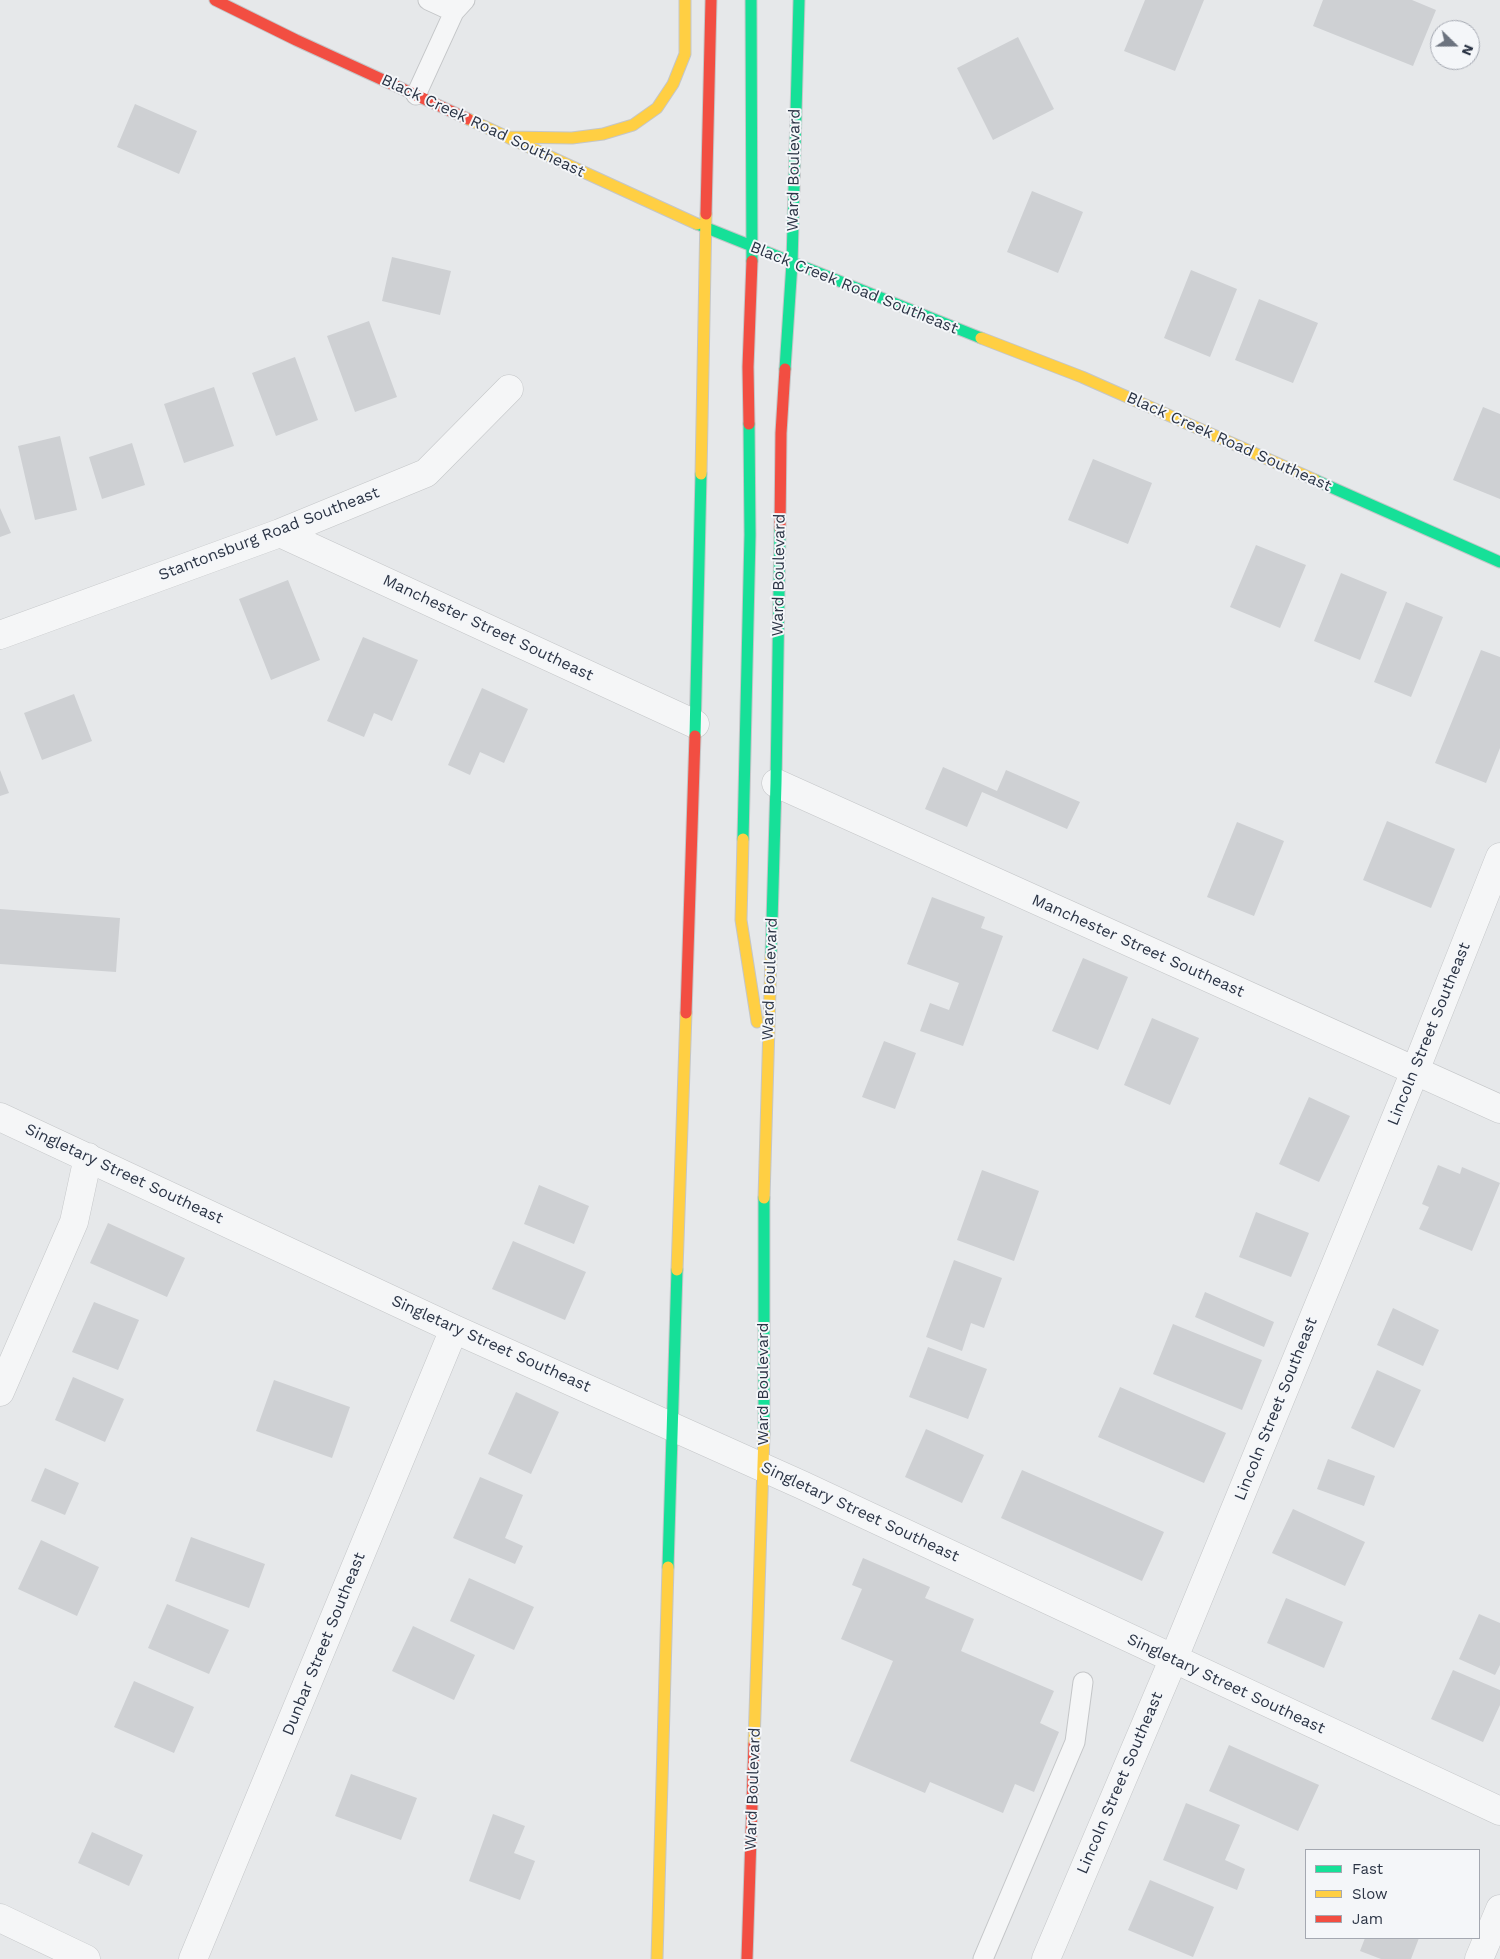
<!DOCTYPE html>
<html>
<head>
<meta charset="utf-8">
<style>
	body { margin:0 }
	#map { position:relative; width:1500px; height:1959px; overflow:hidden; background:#e6e8ea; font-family:"Work Sans",sans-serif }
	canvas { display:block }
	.legend { position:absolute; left:1305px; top:1849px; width:175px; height:90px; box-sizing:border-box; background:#f4f6f9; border:1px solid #a4a8b1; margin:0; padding:6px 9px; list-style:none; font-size:15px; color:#2b3445 }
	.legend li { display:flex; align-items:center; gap:10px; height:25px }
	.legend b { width:25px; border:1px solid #a4a8b1 }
	.north { position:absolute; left:1430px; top:20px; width:50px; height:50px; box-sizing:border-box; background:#f4f6f9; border:1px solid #a4a8b1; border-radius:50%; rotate:112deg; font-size:14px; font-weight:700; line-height:20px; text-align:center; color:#2b3445 }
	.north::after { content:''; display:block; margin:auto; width:18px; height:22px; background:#6c737f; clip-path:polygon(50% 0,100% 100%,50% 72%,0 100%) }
</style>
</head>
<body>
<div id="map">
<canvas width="1500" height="1959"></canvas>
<ul class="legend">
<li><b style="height:6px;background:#16e098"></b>Fast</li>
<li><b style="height:6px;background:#ffcf43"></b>Slow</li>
<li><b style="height:6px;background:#f24e42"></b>Jam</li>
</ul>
<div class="north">N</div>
</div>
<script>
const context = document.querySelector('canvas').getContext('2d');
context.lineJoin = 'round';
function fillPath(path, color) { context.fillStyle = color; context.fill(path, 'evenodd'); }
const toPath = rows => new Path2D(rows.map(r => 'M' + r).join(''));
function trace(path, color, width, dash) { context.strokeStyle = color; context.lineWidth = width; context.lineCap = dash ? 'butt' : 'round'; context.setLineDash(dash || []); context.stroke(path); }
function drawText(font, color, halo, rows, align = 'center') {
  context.font = font + ' "Work Sans",sans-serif'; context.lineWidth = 4; context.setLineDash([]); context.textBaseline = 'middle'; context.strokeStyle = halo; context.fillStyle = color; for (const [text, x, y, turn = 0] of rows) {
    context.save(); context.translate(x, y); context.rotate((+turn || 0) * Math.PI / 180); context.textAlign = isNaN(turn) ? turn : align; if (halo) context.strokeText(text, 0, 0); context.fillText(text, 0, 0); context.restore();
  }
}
fillPath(toPath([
	[1145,0,1204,0,1175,71,1124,51],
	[1323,0,1412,0,1436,10,1413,66,1313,26],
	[1018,37,1054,109,993,140,957,68],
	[135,104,197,131,179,174,117,147],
	[1032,191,1083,212,1058,273,1007,252],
	[392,257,451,271,440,315,382,301],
	[1191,270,1237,289,1210,357,1164,338],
	[1259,299,1318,323,1293,383,1235,360],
	[369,321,397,397,355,412,327,336],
	[295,357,318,420,276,436,252,373],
	[214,387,234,446,184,463,164,404],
	[1483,407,1500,414,1500,499,1453,480],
	[60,436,77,510,35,520,18,446],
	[132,443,145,485,102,499,89,457],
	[1093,459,1152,483,1128,544,1068,520],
	[0,508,11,533,0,537],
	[1256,545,1306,565,1280,628,1230,607],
	[1341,573,1387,592,1360,660,1314,641],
	[288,580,320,660,271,680,239,599],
	[1406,602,1443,617,1411,697,1374,682],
	[363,637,418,660,392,721,374,713,364,737,327,721],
	[1481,650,1500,657,1500,748,1486,783,1435,763],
	[482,688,528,709,504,763,480,752,470,775,448,765],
	[74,694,92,741,42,760,24,713],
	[943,767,997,791,1006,770,1080,802,1067,829,982,792,967,827,925,809],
	[0,770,9,793,0,796],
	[1387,821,1455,849,1431,908,1363,880],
	[1237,822,1284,841,1254,916,1207,897],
	[932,897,985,917,981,928,1003,936,963,1046,920,1031,930,1003,949,1010,959,983,907,964],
	[0,909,120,918,116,972,0,964],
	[1083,958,1128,977,1098,1050,1052,1031],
	[1152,1018,1199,1038,1170,1105,1124,1085],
	[884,1041,916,1053,895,1109,862,1097],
	[1309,1097,1350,1116,1319,1182,1279,1164],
	[1438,1165,1460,1174,1462,1167,1500,1183,1472,1251,1419,1229,1429,1207,1422,1204],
	[982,1170,1039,1191,1014,1261,957,1240],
	[539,1185,589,1206,574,1244,524,1224],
	[1256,1212,1309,1233,1291,1277,1239,1257],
	[108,1223,185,1258,167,1297,90,1263],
	[513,1241,586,1272,565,1320,492,1289],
	[954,1260,1002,1278,984,1328,971,1323,962,1351,926,1337],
	[1205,1292,1274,1322,1264,1347,1195,1317],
	[94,1302,139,1320,118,1370,72,1352],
	[1393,1308,1439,1330,1423,1366,1377,1345],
	[1173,1324,1262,1360,1242,1410,1153,1374],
	[928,1347,987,1369,968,1419,909,1397],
	[1377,1370,1421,1390,1394,1448,1351,1428],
	[73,1377,124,1399,105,1442,55,1420],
	[274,1380,350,1407,332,1458,256,1431],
	[1120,1387,1226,1433,1204,1483,1098,1437],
	[516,1392,559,1412,531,1474,488,1454],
	[926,1429,984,1455,962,1503,905,1477],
	[1328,1459,1375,1476,1364,1506,1317,1489],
	[45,1468,79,1483,65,1515,31,1501],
	[1022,1470,1164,1532,1142,1581,1001,1518],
	[480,1477,523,1495,505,1538,523,1546,515,1564,453,1538],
	[1293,1509,1365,1542,1345,1586,1272,1553],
	[191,1537,265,1564,249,1608,175,1581],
	[41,1540,99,1567,77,1616,18,1589],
	[863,1558,930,1587,925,1598,974,1619,961,1651,1054,1691,1040,1723,1059,1732,1034,1792,1015,1784,1003,1813,930,1782,925,1793,850,1761,893,1661,841,1639,862,1589,852,1585],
	[469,1578,534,1607,514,1650,450,1621],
	[1286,1598,1343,1622,1324,1668,1267,1643],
	[167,1604,229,1630,209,1674,148,1648],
	[1479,1614,1500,1623,1500,1665,1495,1675,1459,1659],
	[413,1626,475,1655,454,1700,392,1671],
	[1453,1670,1500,1690,1500,1705,1483,1742,1431,1719],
	[134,1681,194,1707,174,1753,114,1727],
	[1229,1745,1319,1785,1298,1831,1209,1791],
	[351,1774,417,1798,401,1840,335,1816],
	[1186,1803,1240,1825,1225,1860,1245,1869,1237,1890,1163,1860],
	[493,1814,525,1826,514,1853,535,1861,520,1900,469,1881],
	[92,1832,143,1855,129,1886,78,1863],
	[1150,1880,1214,1907,1193,1957,1128,1930],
	[1365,1938,1419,1938,1411,1959,1381,1959,1360,1951]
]), '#ced0d3');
const lane = toPath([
	[428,0,454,12,465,0],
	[416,95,454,12],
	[983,1959,1075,1742,1083,1682]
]);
const street = toPath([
	[280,533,695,724],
	[0,635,280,533,426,473,509,389],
	[776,783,1500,1109],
	[0,1117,454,1329,802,1485,1500,1811],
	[0,1392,74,1222,88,1157],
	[0,1918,86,1959],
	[193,1959,454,1329],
	[1046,1959,1173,1660,1415,1071,1500,857],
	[1479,1959,1500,1909]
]);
const fast = toPath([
	[751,0,752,261],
	[697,224,981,338],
	[785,369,792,263,799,0],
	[1315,480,1500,562],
	[695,736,701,474],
	[743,839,750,535,749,424],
	[771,956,776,783,780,528],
	[764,1434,764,1198],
	[668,1567,677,1270]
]);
const slow = toPath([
	[468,119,697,224],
	[507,137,572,138,603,134,633,125,657,108,673,84,685,54,685,0],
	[981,338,1082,377,1315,480],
	[701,474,706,214],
	[743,839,741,920,757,1022],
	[764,1198,771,956],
	[677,1270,686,1013],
	[754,1744,764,1434],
	[657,1959,668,1567]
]);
const jam = toPath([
	[215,0,296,40,468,119],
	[706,214,711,0],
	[749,424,748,367,752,261],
	[780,528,781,433,785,369],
	[686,1013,695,736],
	[747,1959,754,1744]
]);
trace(lane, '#c4c6c8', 21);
trace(street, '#c4c6c8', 29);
trace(fast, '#c4c6c8', 13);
trace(slow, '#c4c6c8', 13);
trace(jam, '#c4c6c8', 13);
trace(lane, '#f5f6f7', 19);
trace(street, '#f5f6f7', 28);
trace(fast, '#16e098', 11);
trace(slow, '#ffcf43', 11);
trace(jam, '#f24e42', 11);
drawText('16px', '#2b3445', '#f4f6f9', [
	["Black Creek Road Southeast",483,126,25],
	["Ward Boulevard",794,170,-89],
	["Black Creek Road Southeast",854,288,22],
	["Black Creek Road Southeast",1229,442,24],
	["Stantonsburg Road Southeast",269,534,-21],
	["Ward Boulevard",779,575,-89],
	["Manchester Street Southeast",488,628,25],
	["Manchester Street Southeast",1138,946,24],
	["Ward Boulevard",770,979,-88],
	["Lincoln Street Southeast",1429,1034,-68],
	["Singletary Street Southeast",124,1174,25],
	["Singletary Street Southeast",491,1344,24],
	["Ward Boulevard",763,1384,-90],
	["Lincoln Street Southeast",1276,1409,-68],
	["Singletary Street Southeast",860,1512,25],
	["Dunbar Street Southeast",324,1644,-68],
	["Singletary Street Southeast",1226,1684,25],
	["Lincoln Street Southeast",1120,1783,-67],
	["Ward Boulevard",753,1789,-88]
]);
</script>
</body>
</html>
